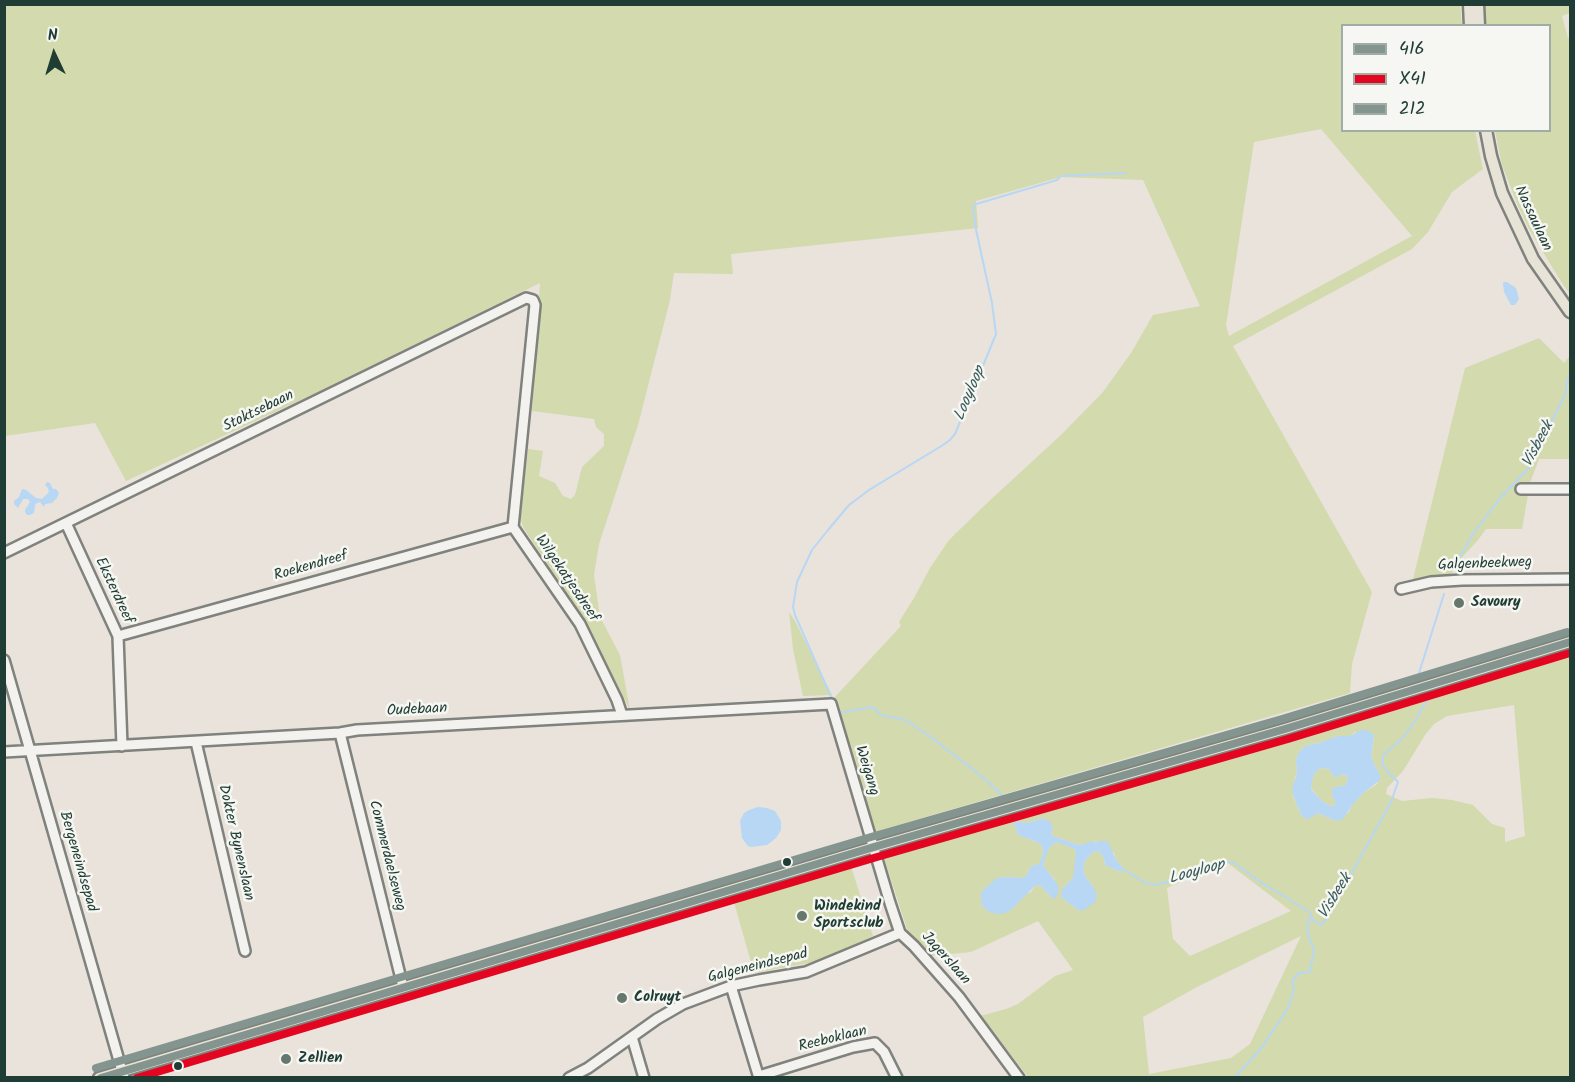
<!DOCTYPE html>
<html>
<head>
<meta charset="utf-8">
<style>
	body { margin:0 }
	#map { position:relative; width:1575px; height:1082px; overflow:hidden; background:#e9e3db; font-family:Kalam,sans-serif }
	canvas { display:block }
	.frame { position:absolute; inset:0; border:6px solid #1f3d34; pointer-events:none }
	.legend { position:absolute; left:1341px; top:24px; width:210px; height:108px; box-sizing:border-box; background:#f6f6f2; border:2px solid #a0aca6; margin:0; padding:8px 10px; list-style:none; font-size:18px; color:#1f3d34 }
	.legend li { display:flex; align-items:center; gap:12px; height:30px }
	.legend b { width:30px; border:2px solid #a0aca6 }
	.north { position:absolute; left:24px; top:24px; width:60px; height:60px; -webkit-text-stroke:4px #f6f6f2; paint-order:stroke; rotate:356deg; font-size:16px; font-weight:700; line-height:24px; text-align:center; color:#1f3d34 }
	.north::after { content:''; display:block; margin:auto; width:21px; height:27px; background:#1f3d34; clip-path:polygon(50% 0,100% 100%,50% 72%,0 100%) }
</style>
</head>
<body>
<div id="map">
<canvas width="1575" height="1082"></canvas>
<div class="frame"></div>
<ul class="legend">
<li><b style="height:8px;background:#84948f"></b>416</li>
<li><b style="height:8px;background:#e40521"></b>X41</li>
<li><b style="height:8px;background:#84948f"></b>212</li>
</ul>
<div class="north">N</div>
</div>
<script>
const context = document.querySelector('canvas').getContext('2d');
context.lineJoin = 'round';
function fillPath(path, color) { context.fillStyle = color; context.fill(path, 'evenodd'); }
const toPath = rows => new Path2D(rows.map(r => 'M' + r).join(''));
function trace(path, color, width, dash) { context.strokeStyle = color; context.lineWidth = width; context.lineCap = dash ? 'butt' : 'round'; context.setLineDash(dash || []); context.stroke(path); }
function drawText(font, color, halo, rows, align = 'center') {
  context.font = font + ' Kalam,sans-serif'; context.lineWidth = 5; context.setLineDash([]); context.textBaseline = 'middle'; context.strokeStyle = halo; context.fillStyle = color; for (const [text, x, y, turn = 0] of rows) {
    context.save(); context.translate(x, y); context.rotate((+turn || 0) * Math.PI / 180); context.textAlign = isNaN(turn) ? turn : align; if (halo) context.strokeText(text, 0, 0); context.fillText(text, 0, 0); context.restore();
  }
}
fillPath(toPath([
	[4,5,1460,5,1462,25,1342,26,1342,130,1475,131,1483,169,1452,192,1428,232,1412,249,1233,346,1372,592,1352,664,1350,693,874,832,834,698,901,626,899,622,914,598,930,568,949,540,985,505,1063,433,1103,392,1131,353,1153,315,1200,306,1143,180,1061,177,976,201,978,228,731,254,733,274,674,273,670,300,638,425,599,544,594,575,600,617,620,655,630,710,585,623,523,527,520,517,528,449,543,451,539,476,555,483,563,496,571,499,575,495,582,467,604,446,604,434,596,427,594,419,532,411,540,283,318,392,126,481,95,423,5,436],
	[1321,129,1412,236,1229,336,1226,325,1254,142],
	[1482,5,1570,5,1570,13,1562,16,1568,38,1570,38,1570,294,1562,283,1530,231,1518,206,1502,165,1495,131,1550,130,1550,26,1482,25],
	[1539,338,1564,363,1570,356,1570,459,1539,459,1530,483,1522,529,1486,529,1478,540,1456,564,1451,576,1413,579,1465,368],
	[789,612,795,621,832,695,803,696,793,649],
	[1570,656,1570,1077,1028,1077,980,1016,1006,1009,1018,1004,1055,976,1073,970,1038,921,971,952,929,956,908,932,884,858,911,851,1196,763],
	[1514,705,1525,836,1505,842,1505,828,1492,824,1473,805,1452,800,1432,798,1402,801,1386,794,1387,788,1403,771,1425,735,1434,724,1447,716],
	[1355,732,1374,738,1371,755,1374,764,1380,775,1377,784,1363,793,1351,807,1349,812,1336,821,1318,813,1306,819,1301,815,1293,796,1295,777,1297,773,1296,760,1299,752,1304,747,1312,744,1320,743,1329,739,1339,736,1350,736],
	[1043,818,1053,836,1079,845,1097,841,1114,853,1116,860,1123,868,1121,872,1105,865,1104,858,1099,851,1094,852,1089,856,1085,861,1083,869,1085,876,1094,888,1080,911,1062,898,1063,888,1073,878,1075,865,1076,851,1073,848,1067,845,1056,842,1049,848,1045,858,1043,866,1055,880,1052,898,1042,887,1039,885,1035,886,1030,893,997,878,1007,877,1020,878,1025,877,1028,873,1031,866,1040,864,1043,852,1042,846,1037,842,1018,835,1014,823,1015,821,1027,823],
	[1225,861,1291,911,1190,956,1173,939,1167,888],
	[1301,936,1250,1044,1231,1058,1149,1074,1143,1017,1197,987],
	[1320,768,1329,769,1333,775,1337,777,1341,774,1348,776,1346,785,1336,787,1332,794,1335,801,1335,804,1332,807,1322,801,1311,788,1313,776],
	[849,860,873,936,820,961,754,973,732,895]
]), '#d3daad');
fillPath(toPath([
	[1503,282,1507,282,1516,288,1519,299,1515,305,1511,305,1504,292],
	[47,482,50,483,53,489,56,489,59,493,57,498,52,503,45,504,44,507,40,502,37,503,35,505,34,513,30,515,27,515,25,512,25,510,30,502,28,499,23,499,18,508,14,504,14,501,19,497,22,489,26,490,36,498,42,499,49,492,48,488,45,485],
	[1361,730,1370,731,1374,736,1371,755,1374,764,1380,775,1380,780,1363,793,1351,807,1343,819,1336,821,1318,813,1308,819,1306,819,1301,815,1293,795,1292,789,1297,773,1296,760,1299,752,1304,747,1312,744,1320,743,1329,739,1339,736,1350,736],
	[1320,768,1329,769,1335,778,1342,774,1348,776,1346,785,1336,787,1332,789,1332,795,1335,801,1335,804,1332,807,1322,801,1311,789,1313,776],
	[758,807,767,808,775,811,781,821,781,830,776,838,767,845,750,847,747,845,742,838,740,821,744,813,749,810],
	[1043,818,1050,822,1053,827,1051,833,1053,836,1079,845,1090,842,1107,841,1110,846,1116,860,1123,868,1121,872,1105,865,1104,858,1099,851,1094,852,1089,856,1085,861,1083,869,1085,876,1094,888,1097,895,1095,902,1084,910,1080,911,1062,898,1061,894,1063,888,1073,878,1076,851,1073,848,1056,842,1049,848,1043,865,1058,885,1058,893,1056,898,1052,898,1042,887,1039,885,1035,886,1011,910,1002,914,991,913,983,907,981,901,981,893,984,889,997,878,1007,877,1020,878,1025,877,1028,873,1031,866,1039,864,1042,857,1043,852,1042,846,1037,842,1018,835,1014,823,1015,821,1027,823]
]), '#b7d7f4');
trace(toPath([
	[1447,563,1462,554,1472,535,1501,497,1527,470,1566,393,1566,384,1570,374],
	[1419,673,1444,594],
	[832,699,795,615,793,607,797,582,812,550,828,530,849,505,869,490,943,445,950,440,955,434,996,334,992,303,975,225,973,205,1057,180,1061,176,1126,173],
	[837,712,837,713,873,707,881,715,905,720,931,737,985,779,1004,797],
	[1121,868,1145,883,1157,885,1225,862,1234,863,1259,881,1308,911,1312,916,1311,918],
	[1234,1078,1260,1050,1283,1016,1290,1003,1294,987,1292,983,1294,979,1299,973,1310,972,1314,950,1308,935,1308,921,1311,918,1320,925,1322,924,1325,921,1391,802,1398,782,1386,770,1382,763,1384,754,1401,740,1415,721,1427,700]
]), '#b7d7f4', 2);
const minor = toPath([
	[1521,489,1570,489],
	[66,523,118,636,122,746],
	[513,527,580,624,617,700,622,715],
	[4,553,526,298,533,300,535,305,513,527],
	[1401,589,1431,582,1462,580,1570,579],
	[118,636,513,527],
	[4,660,124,1078],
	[340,733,403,987],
	[196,742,245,951],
	[4,752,340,733,357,730,831,704,890,903,900,933,914,946,959,997,1019,1078],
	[731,986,759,1078],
	[632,1037,644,1078],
	[759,1076,853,1047,875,1043,884,1052,897,1078],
	[569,1078,588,1068,657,1019,683,1004,731,986,759,980,806,972,900,933]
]);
const major = toPath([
	[1469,4,1470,26],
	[1478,4,1479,26],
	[1486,130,1491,156,1502,193,1533,259,1570,312],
	[99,1078,874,847,1285,729,1570,642]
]);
trace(minor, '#7f827d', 14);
trace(major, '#7f827d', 15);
trace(minor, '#f3f2ef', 9);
trace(major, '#e7e3d6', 10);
trace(toPath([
	[101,1078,874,847,1285,729,1570,642]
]), '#84948f', 8);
trace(toPath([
	[137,1078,877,857,1288,739,1570,653]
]), '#e40521', 8);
trace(toPath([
	[96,1068,871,837,1282,719,1567,632]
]), '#84948f', 8);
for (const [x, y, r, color] of [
	[1459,603,6,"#66776e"],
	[787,862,5,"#1f3d34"],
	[802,916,6,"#66776e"],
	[622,998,6,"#66776e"],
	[286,1059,6,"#66776e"],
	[178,1066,5,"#1f3d34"]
]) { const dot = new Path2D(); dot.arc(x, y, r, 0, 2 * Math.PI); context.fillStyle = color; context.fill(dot); trace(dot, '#f6f6f2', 2); }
drawText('15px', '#1f3d34', '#f6f6f2', [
	["Nassaulaan",1532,219,65],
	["Stoktsebaan",259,412,-26],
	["Galgenbeekweg",1485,565,-2],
	["Roekendreef",311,567,-16],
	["Wilgekatjesdreef",566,579,56],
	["Eksterdreef",113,591,65],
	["Oudebaan",417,711,-3],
	["Weigang",866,771,73],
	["Dokter Bynenslaan",235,843,77],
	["Commerdaelseweg",386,856,76],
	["Bergeneindsepad",77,862,74],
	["Jagerslaan",945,959,48],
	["Galgeneindsepad",758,967,-14],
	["Reeboklaan",833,1040,-14]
]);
drawText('bold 15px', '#1f3d34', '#f6f6f2', [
	["Savoury",1471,603],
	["Windekind",814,907],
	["Sportsclub",814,924],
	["Colruyt",634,998],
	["Zellien",298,1059]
], 'left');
drawText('italic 16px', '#395b5c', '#f6f6f2', [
	["Looyloop",971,394,-67],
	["Visbeek",1539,445,-62],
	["Looyloop",1197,873,-15],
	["Visbeek",1336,897,-58]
]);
</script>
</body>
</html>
